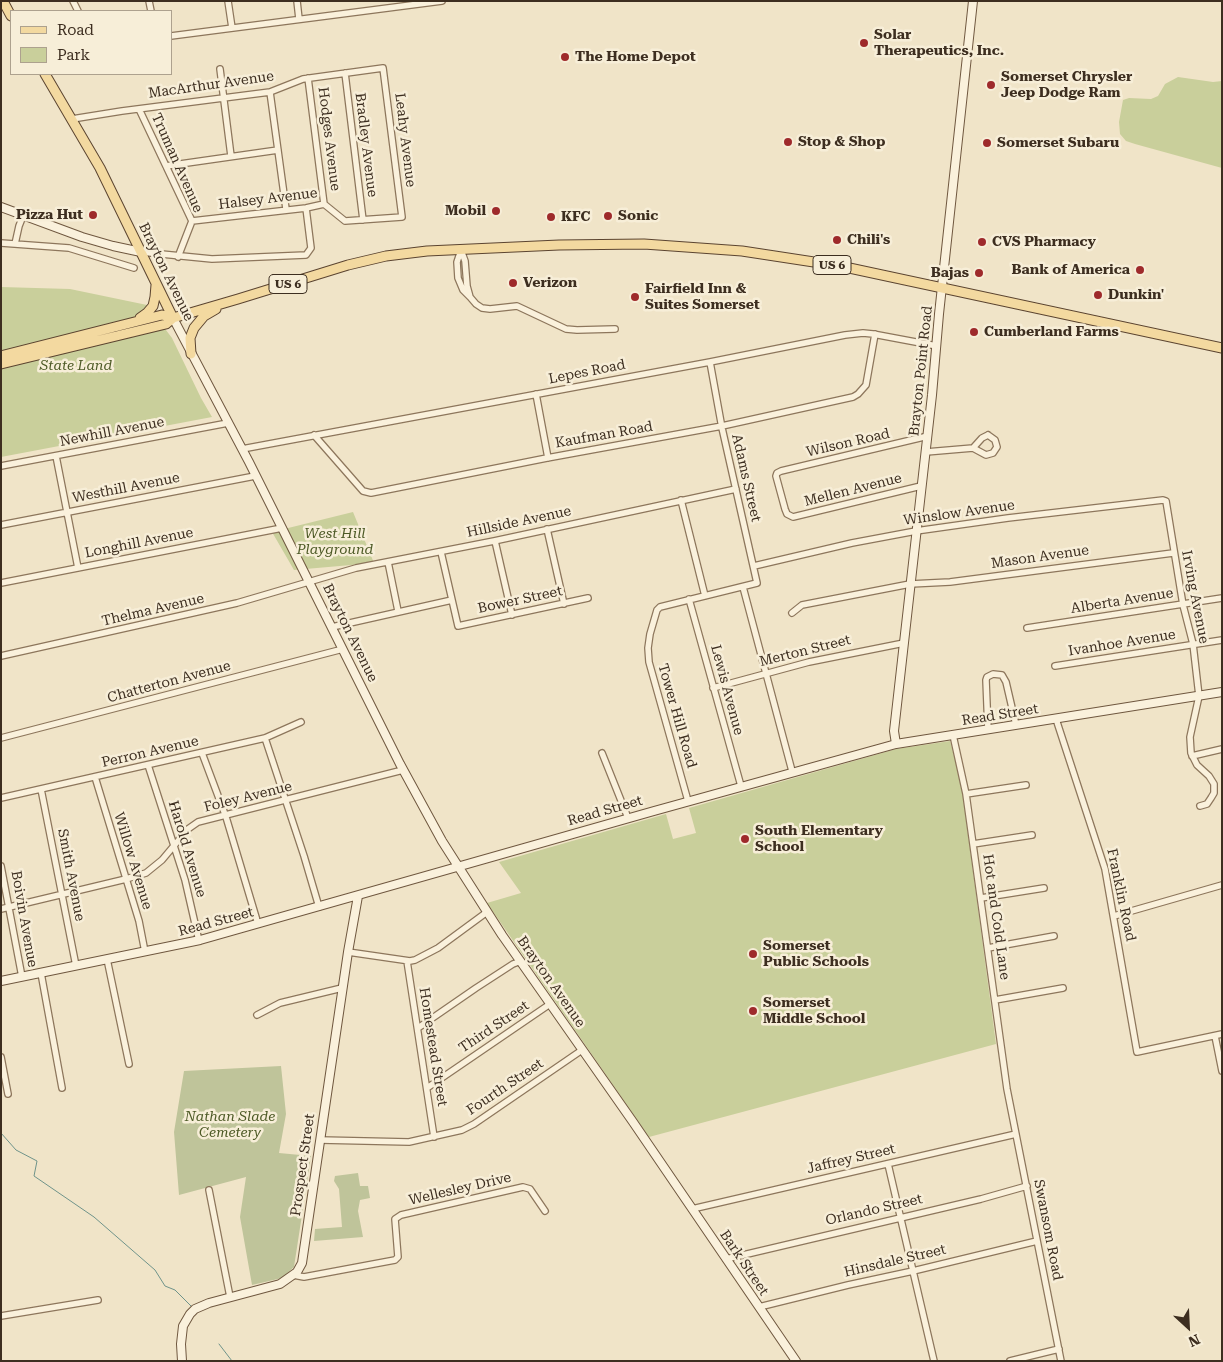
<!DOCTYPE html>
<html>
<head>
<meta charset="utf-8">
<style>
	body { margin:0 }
	#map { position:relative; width:1223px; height:1362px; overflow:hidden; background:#f0e4c8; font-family:"Roboto Serif",serif }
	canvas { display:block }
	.frame { position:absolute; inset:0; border:2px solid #3d2e20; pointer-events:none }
	.legend { position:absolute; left:10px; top:10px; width:162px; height:65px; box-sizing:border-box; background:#f7eed8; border:1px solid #ada18e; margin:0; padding:6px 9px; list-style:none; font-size:15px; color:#3d2e20 }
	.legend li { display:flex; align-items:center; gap:10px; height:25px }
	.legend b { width:25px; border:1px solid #ada18e }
	.north { position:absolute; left:1163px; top:1302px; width:50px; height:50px; -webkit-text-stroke:4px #f7eed8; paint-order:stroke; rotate:155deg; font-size:14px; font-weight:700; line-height:20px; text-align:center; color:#3d2e20 }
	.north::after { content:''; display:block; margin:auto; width:18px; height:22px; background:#3d2e20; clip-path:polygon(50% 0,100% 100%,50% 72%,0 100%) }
</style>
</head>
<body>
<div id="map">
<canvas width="1223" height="1362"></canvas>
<div class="frame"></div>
<ul class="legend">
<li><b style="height:6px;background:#f3d9a0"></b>Road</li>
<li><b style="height:14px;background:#c9cf9b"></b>Park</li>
</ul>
<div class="north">N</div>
</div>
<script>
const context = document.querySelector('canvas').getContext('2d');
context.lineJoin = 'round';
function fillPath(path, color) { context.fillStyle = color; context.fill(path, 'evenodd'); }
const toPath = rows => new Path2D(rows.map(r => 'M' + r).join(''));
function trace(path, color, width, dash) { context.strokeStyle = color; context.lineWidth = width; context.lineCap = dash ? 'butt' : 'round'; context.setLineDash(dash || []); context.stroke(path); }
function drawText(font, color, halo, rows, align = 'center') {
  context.font = font + ' "Roboto Serif",serif'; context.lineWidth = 5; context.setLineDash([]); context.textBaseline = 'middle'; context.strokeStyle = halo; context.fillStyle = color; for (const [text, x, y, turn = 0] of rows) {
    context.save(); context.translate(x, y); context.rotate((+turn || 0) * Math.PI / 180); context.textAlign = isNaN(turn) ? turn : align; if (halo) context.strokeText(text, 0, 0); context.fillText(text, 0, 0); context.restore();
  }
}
fillPath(toPath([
	[1178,77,1213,82,1222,81,1222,168,1135,144,1126,141,1120,134,1119,122,1123,100,1129,98,1151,99,1158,96,1165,84],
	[1,287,70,289,147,305,172,338,201,398,212,417,1,457],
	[353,512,374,563,294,570,272,532],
	[950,741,961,781,996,1044,649,1137,487,903,521,893,499,862,666,814,673,839,696,833,689,808,896,749]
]), '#c9cf9b');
fillPath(toPath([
	[281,1066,286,1114,279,1153,311,1156,294,1267,282,1278,252,1285,240,1217,246,1177,179,1195,174,1132,184,1071],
	[358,1173,360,1186,368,1186,370,1198,360,1200,358,1211,363,1237,314,1241,315,1229,342,1227,339,1189,334,1181,335,1176]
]), '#bfc49a');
trace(toPath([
	[1,1133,16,1150,37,1161,34,1176,94,1217,155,1270,165,1286,175,1290,191,1306],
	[219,1344,232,1361]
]), '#6f938a', 1);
const street = toPath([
	[73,1,78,11],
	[149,1,151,11],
	[228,1,232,28],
	[297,1,299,19],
	[171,36,442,1],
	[220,69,231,156],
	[345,73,363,220],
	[308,78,324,204],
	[270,92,286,209],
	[139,109,192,221,178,257],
	[72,119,122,111,270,92,303,79,383,68,402,217,345,221,324,204,306,208,192,221],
	[166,166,278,150],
	[1,243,69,248,134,268],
	[15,244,19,226,23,216],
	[461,250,465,261,467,286,470,297,463,290,458,278,457,262,461,250],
	[141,252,212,259,306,255,311,248,306,208],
	[470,297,476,304,482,308,490,309,517,306,566,329,577,330,615,329],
	[536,394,548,458],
	[314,435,363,491,371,493,547,458,722,426,853,397,858,394,866,385,875,334],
	[988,435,995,440,997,447,993,453,986,455,973,448,982,438,988,435],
	[242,449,710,362,845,335,863,333,873,334,937,346],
	[926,452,973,448],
	[56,456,78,568],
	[1,466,228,423],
	[921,486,793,517,787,514,785,509,776,476,777,473,781,471,928,436],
	[681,500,705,596],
	[1,525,255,476],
	[547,529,564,604],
	[495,541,512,615],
	[441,552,458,626,588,598],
	[388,562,398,611],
	[754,566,852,543,916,531,1008,518,1163,500,1166,501,1183,605,1193,644,1199,696,1190,737,1191,753,1197,765,1209,776,1214,784,1214,793,1211,798,1207,804,1200,806],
	[1,583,282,528],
	[743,587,792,771],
	[689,599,741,786],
	[792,613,802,605,910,584,950,582,1173,553],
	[332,627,452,600],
	[1027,628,1222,598],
	[1,656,237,603,356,568,494,541,736,489],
	[1055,666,1222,640],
	[713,688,809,662,904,643],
	[1056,719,1105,869,1137,1052,1222,1034],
	[988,730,986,680,987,677,993,674,1002,675,1006,682,1016,725],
	[953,735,966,794,1007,1089,1061,1361],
	[1,738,343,649],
	[265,738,304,856,319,907],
	[202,753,226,817,258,924],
	[602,753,628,818],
	[1192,756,1222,749],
	[148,765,185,880,199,941],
	[95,777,139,921,145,952],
	[41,789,76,966],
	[966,794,1026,785],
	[1,798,265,738,301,722],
	[688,801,649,662,648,648,650,634,657,610,660,607,757,583,722,428,710,362],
	[973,844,1032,835],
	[1,866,22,977],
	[981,898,1044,888],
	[1,909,126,879,146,873,162,860,188,829,198,822,403,770],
	[1114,916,1222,885],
	[988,948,1054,936],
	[348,952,410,961,415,960,438,948,487,912],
	[107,959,129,1064],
	[407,961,434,1137],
	[41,973,62,1088],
	[995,1000,1063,988],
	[257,1015,280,1003,342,988],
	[418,1028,476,988,513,964,521,961],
	[1215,1036,1222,1071],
	[1,1057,8,1094],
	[427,1088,550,1004],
	[320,1140,409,1142,462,1130,474,1124,582,1050],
	[888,1164,934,1361],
	[209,1190,230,1297],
	[692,1209,1016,1134],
	[726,1259,981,1199,1027,1186],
	[293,1275,304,1277,395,1260,398,1257,395,1219,401,1215,523,1187,530,1189,545,1211],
	[759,1307,848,1285,913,1271,1037,1241],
	[1,1316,98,1300],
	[1010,1361,1059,1349]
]);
const secondary = toPath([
	[1,207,82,237,113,246,141,252],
	[173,318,249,462,400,764,442,841,502,935,633,1122,796,1361],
	[896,744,894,731,932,395,939,314,973,1],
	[1,981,200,940,654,811,896,744,1222,692],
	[182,1361,181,1344,183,1326,190,1314,195,1309,209,1303,280,1284,297,1272,302,1263,348,952,358,896]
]);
const primary = toPath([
	[3,1,11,16],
	[45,74,100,168,173,318],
	[140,318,147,313,153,306,155,297,156,285],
	[173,318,238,299,348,265,386,256,427,251,559,245,644,244,742,251,840,266,1222,348],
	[191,354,190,338,194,328,204,316,216,309],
	[1,356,162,315,173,318],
	[1,364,166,324,173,318]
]);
trace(street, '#8d765c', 8);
trace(secondary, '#6f573f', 10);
trace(primary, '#5b4430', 11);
trace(street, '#faf1dc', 5.5);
trace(secondary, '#faf1dc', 8);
trace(primary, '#f3d9a0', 9);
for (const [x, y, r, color] of [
	[864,43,5,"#9e2a2b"],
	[565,57,5,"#9e2a2b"],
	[991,85,5,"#9e2a2b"],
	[788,142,5,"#9e2a2b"],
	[987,143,5,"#9e2a2b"],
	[496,211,5,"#9e2a2b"],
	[93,215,5,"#9e2a2b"],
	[608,216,5,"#9e2a2b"],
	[551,217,5,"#9e2a2b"],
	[837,240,5,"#9e2a2b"],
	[982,242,5,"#9e2a2b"],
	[1140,270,5,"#9e2a2b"],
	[979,273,5,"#9e2a2b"],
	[513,283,5,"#9e2a2b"],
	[1098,295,5,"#9e2a2b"],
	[635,297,5,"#9e2a2b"],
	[974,332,5,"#9e2a2b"],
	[745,839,5,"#9e2a2b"],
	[753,954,5,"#9e2a2b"],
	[753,1011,5,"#9e2a2b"]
]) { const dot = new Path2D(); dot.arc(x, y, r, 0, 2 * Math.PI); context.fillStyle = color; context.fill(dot); trace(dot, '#f7eed8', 2); }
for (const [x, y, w] of [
	[832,265,38],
	[288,284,38]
]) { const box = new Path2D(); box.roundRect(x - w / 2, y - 9.5, w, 19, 4); context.fillStyle = '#f7eed8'; context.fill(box); trace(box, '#3d2e20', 1); }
drawText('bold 12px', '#3d2e20', null, [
	["US 6",832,265],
	["US 6",288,284]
]);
drawText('bold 14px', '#3d2e20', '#f7eed8', [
	["Solar",874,35],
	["Therapeutics, Inc.",874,51],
	["The Home Depot",575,57],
	["Somerset Chrysler",1001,77],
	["Jeep Dodge Ram",1001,93],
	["Stop & Shop",798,142],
	["Somerset Subaru",997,143],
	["Mobil",486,211,"right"],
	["Pizza Hut",83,215,"right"],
	["Sonic",618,216],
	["KFC",561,217],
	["Chili's",847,240],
	["CVS Pharmacy",992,242],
	["Bank of America",1130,270,"right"],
	["Bajas",969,273,"right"],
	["Verizon",523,283],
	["Fairfield Inn &",645,289],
	["Suites Somerset",645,305],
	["Dunkin'",1108,295],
	["Cumberland Farms",984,332],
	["South Elementary",755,831],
	["School",755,847],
	["Somerset",763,946],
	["Public Schools",763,962],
	["Somerset",763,1003],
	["Middle School",763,1019]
], 'left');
drawText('14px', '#3d2e20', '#f7eed8', [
	["MacArthur Avenue",211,85,-8],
	["Hodges Avenue",329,139,83],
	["Leahy Avenue",405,140,83],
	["Bradley Avenue",366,145,83],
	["Truman Avenue",177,163,66],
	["Halsey Avenue",268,199,-7],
	["Brayton Avenue",166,272,64],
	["Brayton Point Road",921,371,-84],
	["Lepes Road",587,372,-11],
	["Newhill Avenue",112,432,-11],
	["Kaufman Road",604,435,-10],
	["Wilson Road",848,443,-13],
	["Adams Street",746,478,77],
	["Westhill Avenue",126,488,-11],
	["Mellen Avenue",853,490,-14],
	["Winslow Avenue",959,513,-8],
	["Hillside Avenue",519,522,-12],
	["Longhill Avenue",139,543,-11],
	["Mason Avenue",1040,557,-8],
	["Irving Avenue",1195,597,79],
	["Bower Street",520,600,-12],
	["Alberta Avenue",1122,601,-9],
	["Thelma Avenue",153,610,-13],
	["Brayton Avenue",350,633,64],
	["Ivanhoe Avenue",1122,643,-9],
	["Merton Street",805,651,-14],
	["Chatterton Avenue",169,682,-15],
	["Lewis Avenue",727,690,75],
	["Read Street",1000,715,-9],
	["Tower Hill Road",677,716,74],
	["Perron Avenue",150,752,-13],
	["Foley Avenue",248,797,-14],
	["Read Street",605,811,-16],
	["Harold Avenue",187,849,73],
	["Willow Avenue",133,861,73],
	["Smith Avenue",71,875,79],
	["Franklin Road",1121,895,78],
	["Hot and Cold Lane",996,917,82],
	["Boivin Avenue",24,919,80],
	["Read Street",216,922,-15],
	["Brayton Avenue",551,982,55],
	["Third Street",494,1027,-34],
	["Homestead Street",433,1047,81],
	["Fourth Street",505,1087,-34],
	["Jaffrey Street",851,1159,-13],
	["Prospect Street",303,1165,-82],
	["Wellesley Drive",460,1189,-13],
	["Orlando Street",874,1210,-13],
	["Swansom Road",1048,1230,79],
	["Hinsdale Street",895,1261,-13],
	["Bark Street",744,1263,56]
]);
drawText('italic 14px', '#4d5a26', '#f7eed8', [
	["State Land",76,366],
	["West Hill",335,534],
	["Playground",335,550],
	["Nathan Slade",230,1117],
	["Cemetery",230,1133]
]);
</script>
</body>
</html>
